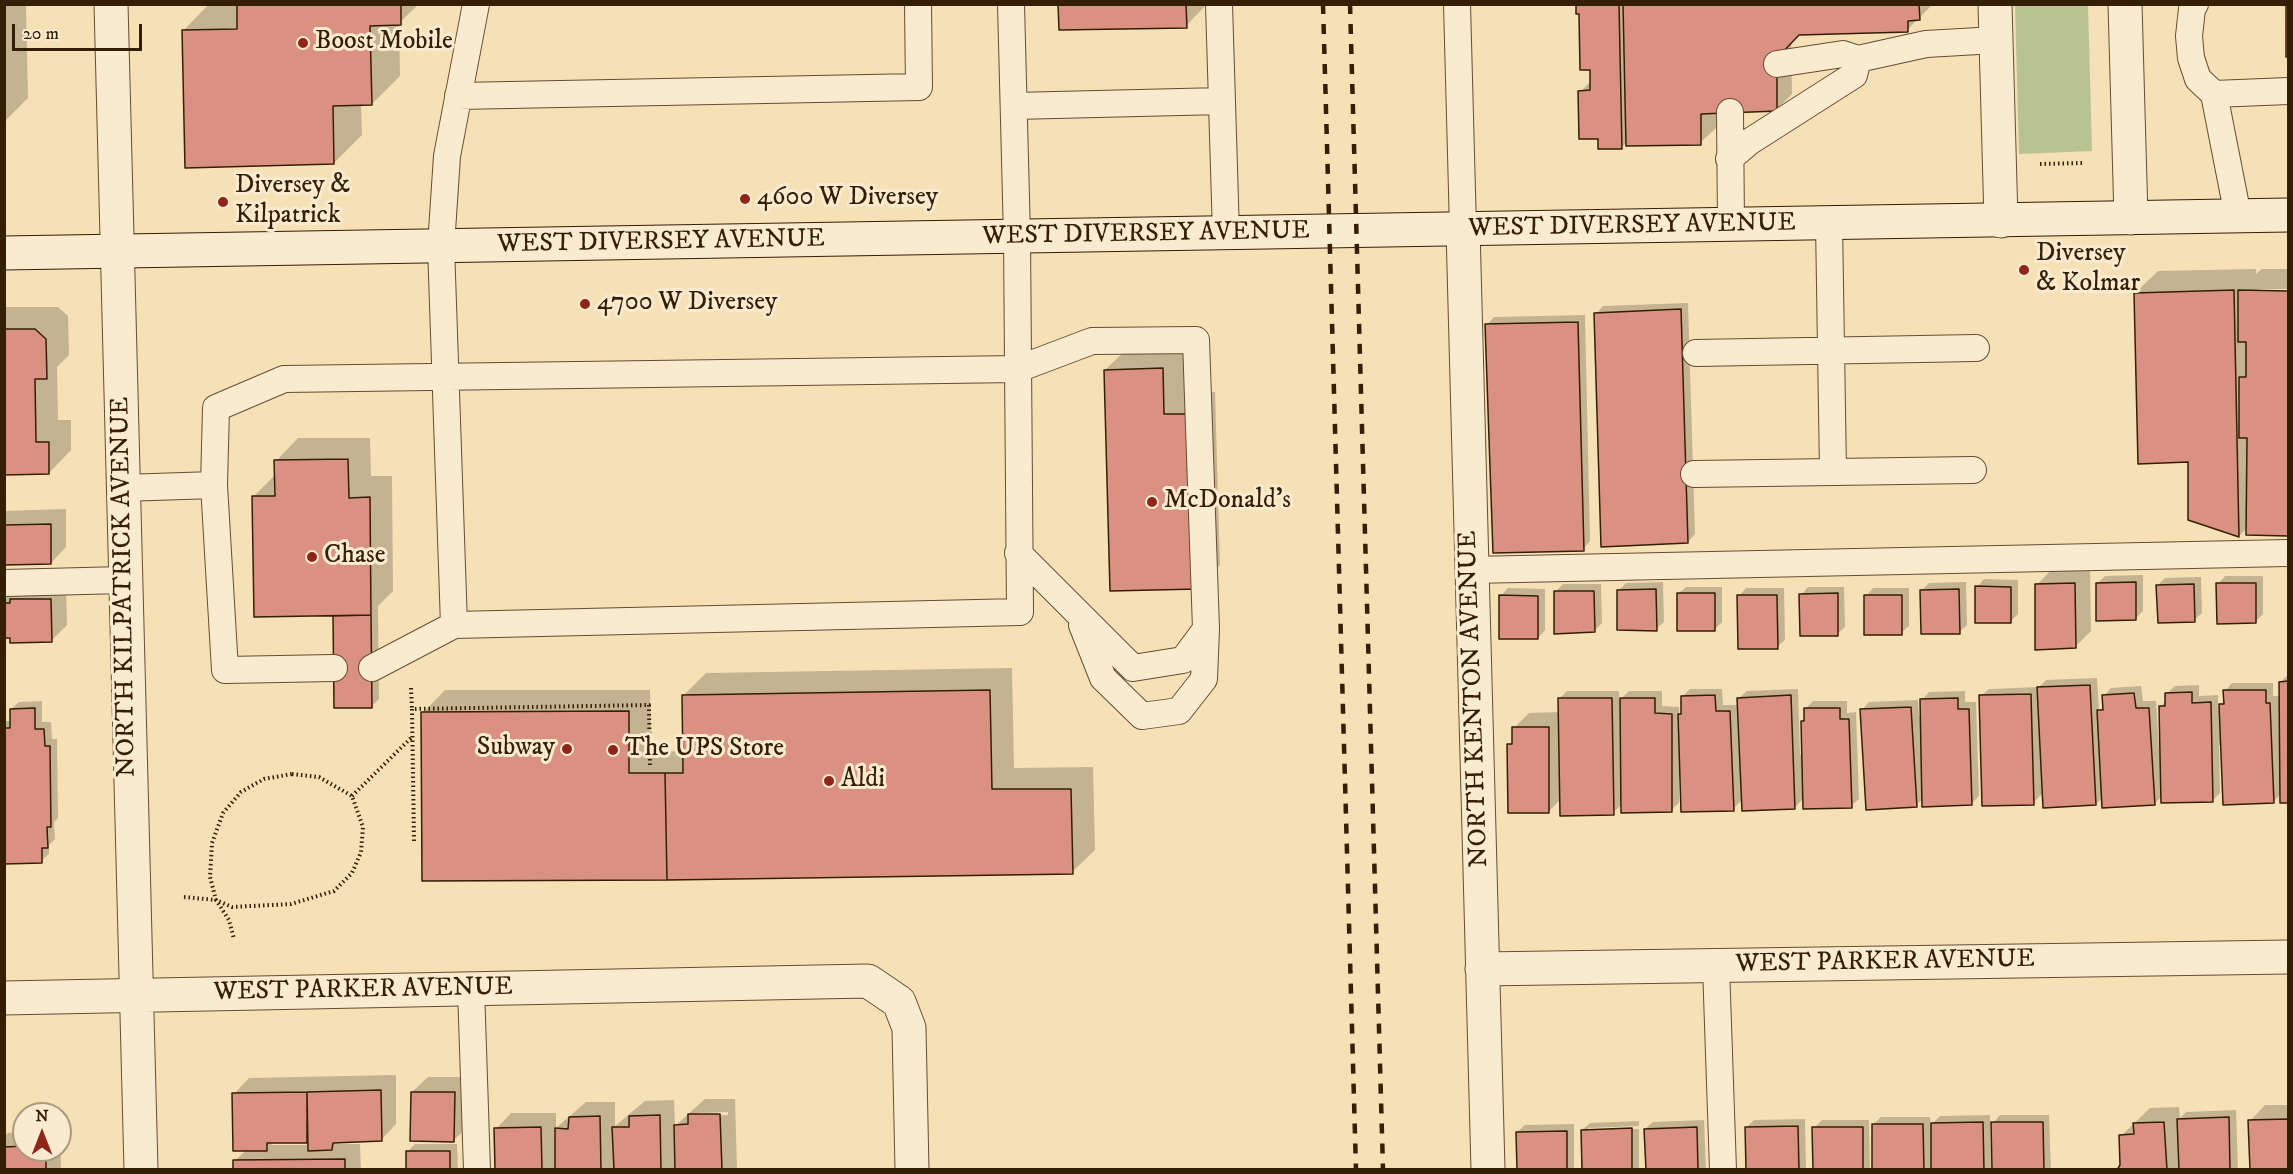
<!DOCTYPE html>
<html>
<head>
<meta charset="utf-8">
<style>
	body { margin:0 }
	#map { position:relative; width:2293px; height:1174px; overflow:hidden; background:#f6e0b6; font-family:"IM FELL DW Pica",serif }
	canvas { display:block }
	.frame { position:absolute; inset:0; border:6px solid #351e06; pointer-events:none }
	.north { position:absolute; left:12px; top:1102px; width:60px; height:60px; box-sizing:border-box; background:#f9ebd0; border:2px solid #ab997f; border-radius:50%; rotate:0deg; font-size:16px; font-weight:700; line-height:24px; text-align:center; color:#351e06 }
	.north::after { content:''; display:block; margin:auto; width:21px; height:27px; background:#8f2418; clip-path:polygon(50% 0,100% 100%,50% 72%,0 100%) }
	.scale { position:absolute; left:12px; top:24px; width:130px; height:27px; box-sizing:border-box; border:3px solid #351e06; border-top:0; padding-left:8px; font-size:18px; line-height:21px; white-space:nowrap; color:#351e06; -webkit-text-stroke:4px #f9ebd0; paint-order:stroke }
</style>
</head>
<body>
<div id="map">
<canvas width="2293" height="1174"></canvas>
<div class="frame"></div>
<div class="north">N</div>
<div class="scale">20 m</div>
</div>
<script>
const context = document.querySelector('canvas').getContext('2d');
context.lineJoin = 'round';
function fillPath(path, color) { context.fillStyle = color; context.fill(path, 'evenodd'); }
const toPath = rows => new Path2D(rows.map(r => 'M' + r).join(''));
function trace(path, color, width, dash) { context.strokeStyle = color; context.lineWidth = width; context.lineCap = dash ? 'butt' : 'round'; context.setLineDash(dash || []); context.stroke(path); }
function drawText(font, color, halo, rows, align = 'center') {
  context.font = font + ' "IM FELL DW Pica",serif'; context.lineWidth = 6; context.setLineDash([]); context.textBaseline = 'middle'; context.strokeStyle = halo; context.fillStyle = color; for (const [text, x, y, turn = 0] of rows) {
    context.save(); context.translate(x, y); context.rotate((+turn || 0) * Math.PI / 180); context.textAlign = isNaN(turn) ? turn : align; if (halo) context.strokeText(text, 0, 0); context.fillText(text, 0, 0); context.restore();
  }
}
fillPath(toPath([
	[2015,5,2088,5,2092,151,2019,154]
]), '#b8c391');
fillPath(toPath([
	[4,4,26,4,28,98,4,122],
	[209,4,419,4,399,23,400,76,372,104,361,104,362,135,334,163,184,30],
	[1059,4,1207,4,1186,26],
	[1579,4,1918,4,1918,13,1921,4,1933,4,1907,30,1799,33,1791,41,1792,94,1777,109,1716,111,1716,128,1700,143,1627,141,1621,148,1599,137,1580,92,1592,80,1592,68],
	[2287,4,2288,4,2288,56,2287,56],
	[2256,269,2256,274,2262,269,2288,269,2288,289,2260,289,2260,292,2288,292,2288,534,2248,534,2248,527,2239,536,2190,519,2189,460,2135,293,2158,271],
	[1688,303,1695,534,1688,542,1596,314,1603,306],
	[4,307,58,307,68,316,69,355,57,367,58,420,71,420,71,450,49,473,4,473],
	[1585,315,1590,541,1583,549,1487,325,1494,317],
	[1185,347,1186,393,1215,392,1220,565,1198,588,1105,370,1128,348],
	[298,438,370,438,371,476,392,476,393,591,378,606,379,699,372,706,335,617,337,614,254,496,276,474,276,461],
	[66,509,66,547,51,563,4,564,4,511],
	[2090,568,2091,631,2075,647,2037,585,2052,569],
	[2143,575,2143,611,2135,619,2098,583,2105,576],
	[2225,576,2263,576,2263,614,2255,622,2218,584],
	[2201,577,2202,613,2194,620,2158,585,2165,578],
	[1984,579,2018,580,2018,614,2010,622,1977,587],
	[1663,582,1664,622,1656,629,1619,590,1626,583],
	[1966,582,1967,625,1959,632,1922,590,1929,583],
	[66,584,67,625,51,641,4,636,4,595],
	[1563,584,1601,584,1602,623,1594,631,1555,592],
	[1686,587,1722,587,1722,622,1715,629,1678,594],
	[1808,587,1844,587,1845,627,1837,634,1801,595],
	[1508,588,1545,589,1545,630,1538,638,1501,596],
	[1746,588,1784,588,1785,640,1777,647,1739,596],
	[1873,588,1909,588,1909,626,1901,633,1866,596],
	[1012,668,1014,768,1093,767,1095,850,1072,872,423,880,423,713,445,690,650,690,651,752,685,751,684,695,706,673],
	[2288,675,2288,802,2282,802,2282,793,2273,802,2222,745,2219,745,2220,793,2213,800,2162,796,2154,804,2103,797,2096,804,2043,793,2033,803,1981,696,1989,689,2039,687,2046,680,2097,678,2099,711,2105,705,2104,696,2111,688,2141,686,2143,701,2156,701,2159,749,2161,748,2161,706,2167,700,2167,693,2175,686,2199,685,2199,696,2218,695,2218,707,2225,700,2225,691,2232,683,2273,683,2273,696,2280,696,2280,682],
	[1690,689,1722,689,1723,705,1739,705,1739,698,1747,691,1798,689,1800,755,1803,755,1802,722,1806,718,1806,708,1813,701,1847,701,1847,713,1856,712,1859,799,1851,806,1804,798,1794,808,1743,799,1733,809,1679,779,1679,803,1671,810,1622,804,1613,813,1561,799,1548,812,1509,745,1514,740,1514,728,1529,713,1560,712,1559,699,1567,691,1619,691,1619,701,1629,691,1662,691,1662,706,1679,707,1679,715,1683,711,1682,697],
	[1965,691,1965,702,1976,702,1979,796,1971,804,1923,799,1916,805,1862,710,1869,702,1918,700,1919,717,1923,714,1922,700,1929,692],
	[42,701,42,722,51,722,52,739,57,739,58,818,54,822,55,839,49,845,49,854,41,861,4,847,4,721,11,721,11,709,19,702],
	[396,1075,396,1124,381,1140,339,1141,336,1144,360,1144,361,1170,235,1170,235,1161,246,1150,234,1094,249,1078],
	[308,1141,308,1145,271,1145,274,1142],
	[428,1077,470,1077,469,1125,454,1140,412,1092],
	[705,1099,735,1099,737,1170,497,1170,496,1129,511,1113,556,1113,556,1128,586,1102,615,1102,615,1126,645,1101,674,1100,675,1126],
	[728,1112,728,1115,695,1116,698,1113],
	[2265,1105,2288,1105,2288,1170,2252,1170,2250,1121],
	[2179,1107,2180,1118,2186,1112,2236,1110,2238,1170,2119,1170,2122,1166,2121,1136,2150,1108],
	[1990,1115,1991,1170,1874,1170,1873,1125,1881,1117,1930,1117,1931,1125,1940,1116],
	[2000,1115,2049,1115,2051,1170,1994,1170,1993,1123],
	[1805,1119,1806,1170,1747,1170,1746,1128,1754,1120],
	[1704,1120,1706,1170,1647,1170,1645,1129,1653,1122],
	[1822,1120,1869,1120,1870,1170,1814,1170,1814,1128],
	[1639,1121,1639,1126,1588,1128,1588,1131,1639,1129,1639,1170,1583,1170,1582,1130,1590,1123],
	[1574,1124,1574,1170,1518,1170,1517,1132,1525,1125],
	[60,1131,61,1170,4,1170,4,1136,8,1133,24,1132,24,1150,60,1150],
	[415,1144,457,1144,458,1170,407,1170,407,1152]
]), '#0003');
const building = toPath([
	[237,4,401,4,401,25,370,26,372,105,333,106,334,164,185,168,182,30,237,29,237,4],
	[1058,4,1186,4,1187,28,1059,30,1058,4],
	[1576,4,1619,4,1622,149,1598,149,1598,139,1579,139,1578,91,1590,90,1590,70,1580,70,1579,14,1576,14,1576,4],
	[1623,4,1919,4,1920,20,1908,21,1908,32,1799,35,1777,58,1777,111,1701,114,1701,145,1626,146,1623,4],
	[2286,4,2288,4,2288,57,2286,57,2286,4],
	[2234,290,2239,537,2188,520,2188,462,2138,464,2134,293,2234,290],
	[2238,290,2288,291,2288,536,2246,535,2247,438,2239,438,2239,377,2246,377,2246,342,2238,342,2238,290],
	[1681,309,1688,543,1601,547,1594,313,1681,309],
	[1578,322,1584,551,1493,553,1485,324,1578,322],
	[4,329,35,329,46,339,47,379,35,379,36,442,49,442,49,474,4,475,4,329],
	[1163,368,1164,414,1194,414,1198,589,1110,591,1104,370,1163,368],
	[348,459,349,498,370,497,371,615,254,617,252,496,275,496,274,460,348,459],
	[51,524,51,564,4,565,4,525,51,524],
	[2136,582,2136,620,2096,621,2096,583,2136,582],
	[2075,583,2076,648,2035,650,2035,584,2075,583],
	[2216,583,2256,583,2256,623,2217,624,2216,583],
	[2194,584,2195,622,2158,623,2156,585,2194,584],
	[1975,586,2011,587,2011,623,1975,623,1975,586],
	[1656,589,1657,631,1617,630,1617,590,1656,589],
	[1959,589,1960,634,1921,634,1920,590,1959,589],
	[1554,591,1594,591,1595,632,1554,634,1554,591],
	[1677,593,1715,593,1715,631,1677,631,1677,593],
	[1838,593,1838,636,1800,636,1799,594,1838,593],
	[1499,595,1538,596,1538,639,1499,639,1499,595],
	[1737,595,1777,595,1778,649,1738,649,1737,595],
	[1864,595,1902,595,1902,635,1864,635,1864,595],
	[10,599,51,599,52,642,10,643,10,638,4,638,4,603,10,603,10,599],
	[371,615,372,708,334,708,333,616,371,615],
	[2288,681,2288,803,2280,803,2279,682,2288,681],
	[2090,685,2096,805,2043,808,2037,687,2090,685],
	[990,690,992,789,1071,789,1073,874,667,880,665,773,683,773,682,695,990,690],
	[2223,690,2266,690,2266,703,2270,703,2274,803,2223,805,2219,704,2224,704,2223,690],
	[2192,692,2192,703,2211,702,2213,802,2161,803,2159,706,2165,706,2165,693,2192,692],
	[2134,693,2136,708,2149,708,2155,805,2102,808,2097,710,2103,710,2102,695,2134,693],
	[2031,694,2034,805,1982,806,1979,695,2031,694],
	[1715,695,1716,711,1730,711,1734,811,1681,812,1678,714,1681,714,1681,696,1715,695],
	[1791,695,1795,809,1742,811,1737,698,1791,695],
	[1558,698,1612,698,1614,815,1560,816,1558,698],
	[1620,698,1655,698,1655,713,1672,714,1672,812,1621,813,1620,698],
	[1958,698,1958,709,1969,709,1972,805,1922,807,1920,699,1958,698],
	[1911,707,1917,807,1866,810,1860,709,1911,707],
	[35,708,35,729,44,729,45,746,50,746,51,827,47,827,48,848,42,848,42,863,4,864,4,728,10,728,10,709,35,708],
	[1804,708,1840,708,1840,719,1849,719,1852,808,1803,809,1801,721,1804,721,1804,708],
	[629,711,629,773,665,773,667,880,422,881,421,712,629,711],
	[1512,727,1549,727,1549,813,1508,813,1507,744,1512,744,1512,727],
	[381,1090,382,1141,333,1143,332,1150,308,1151,307,1092,381,1090],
	[307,1092,307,1143,267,1143,267,1151,233,1151,232,1093,307,1092],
	[411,1092,455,1092,454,1142,410,1141,411,1092],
	[688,1114,720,1114,722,1170,675,1170,674,1125,688,1124,688,1114],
	[660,1115,661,1170,614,1170,612,1127,629,1127,629,1116,660,1115],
	[600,1116,601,1170,555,1170,555,1128,568,1129,569,1117,600,1116],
	[2229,1117,2230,1170,2179,1170,2177,1119,2229,1117],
	[2288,1119,2288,1170,2250,1170,2248,1120,2288,1119],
	[1983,1122,1984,1170,1931,1170,1931,1123,1983,1122],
	[1991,1122,2043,1122,2044,1170,1992,1170,1991,1122],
	[2164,1122,2167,1170,2117,1170,2120,1165,2119,1135,2134,1134,2133,1123,2164,1122],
	[1872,1124,1923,1124,1924,1170,1872,1170,1872,1124],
	[1798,1126,1799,1170,1746,1170,1745,1127,1798,1126],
	[541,1127,542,1170,495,1170,494,1128,541,1127],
	[1697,1127,1698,1170,1646,1170,1644,1129,1697,1127],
	[1812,1127,1863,1127,1863,1170,1813,1170,1812,1127],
	[1632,1128,1632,1170,1582,1170,1581,1130,1632,1128],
	[1567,1131,1567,1170,1517,1170,1516,1132,1567,1131],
	[24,1146,24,1150,46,1150,46,1170,4,1170,4,1147,24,1146],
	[406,1151,450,1151,450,1170,406,1170,406,1151],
	[345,1159,345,1170,233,1170,233,1160,345,1159]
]);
fillPath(building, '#da9182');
trace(building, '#351e06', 1.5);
const lane = toPath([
	[1219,4,1226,234],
	[1457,4,1463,229],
	[2195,4,2192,9,2189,36,2191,58,2198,79,2214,94],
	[1777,64,1843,54,1858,59,1926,44,1996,40],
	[458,96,919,87,918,4],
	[1014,106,1222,101],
	[1730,112,1731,225],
	[1729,159,1749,142,1854,75,1858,59],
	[2238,216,2214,94,2288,91],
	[1829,223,1833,472],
	[1696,353,1976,348],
	[1694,474,1973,470],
	[123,488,214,485],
	[1471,570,2288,553],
	[4,583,124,580],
	[454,625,441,246,447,156,476,4],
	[1082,625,1103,678,1142,716,1179,711,1204,679,1206,629],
	[334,668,225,670,214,485,216,408,284,379,1018,369,1092,341,1196,340,1206,629,1183,660,1133,668,1018,553],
	[372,668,454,625,1020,612,1017,237,1011,4],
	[1716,966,1723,1170],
	[471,988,477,1170]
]);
const street = toPath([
	[111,4,141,1170],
	[1995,4,2001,221],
	[2125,4,2131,218],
	[1463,229,1488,1170],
	[1482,969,2288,957],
	[4,998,868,981,899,1002,909,1028,912,1170]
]);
const secondary = toPath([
	[4,253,2288,215]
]);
trace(lane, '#654e32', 28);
trace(street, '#654e32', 35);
trace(secondary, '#351e06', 35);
trace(toPath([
	[2040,164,2082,163],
	[411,688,412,709],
	[292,774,319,777,352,796,363,827,361,852,352,873,334,891,291,904,232,907,216,900,210,877,212,843,223,813,241,792,264,779,292,774],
	[352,796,411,738],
	[414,841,412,709,649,705,650,767],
	[184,897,216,900,229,920,234,939]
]), '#351e06', 4, [1.5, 3]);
trace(lane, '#f9ebd0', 26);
trace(street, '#f9ebd0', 33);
trace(secondary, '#f9ebd0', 33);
trace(toPath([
	[1323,4,1356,1170],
	[1350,4,1383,1170]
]), '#351e06', 4.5, [10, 10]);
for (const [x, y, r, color] of [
	[303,43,6,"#8f2418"],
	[745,199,6,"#8f2418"],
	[223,202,6,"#8f2418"],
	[2024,270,6,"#8f2418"],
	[585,304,6,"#8f2418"],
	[1152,502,6,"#8f2418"],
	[312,557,6,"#8f2418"],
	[567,749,6,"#8f2418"],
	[613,750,6,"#8f2418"],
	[829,781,6,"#8f2418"]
]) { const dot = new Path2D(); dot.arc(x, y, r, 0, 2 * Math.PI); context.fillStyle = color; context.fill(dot); trace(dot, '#f9ebd0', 2); }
drawText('26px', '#351e06', '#f9ebd0', [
	["Boost Mobile",315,43],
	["Diversey &",235,187],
	["Kilpatrick",235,217],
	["4600 W Diversey",757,199],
	["Diversey",2036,255],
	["& Kolmar",2036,285],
	["4700 W Diversey",597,304],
	["McDonald's",1164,502],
	["Chase",324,557],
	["Subway",555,749,"right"],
	["The UPS Store",625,750],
	["Aldi",841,781]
], 'left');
drawText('26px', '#351e06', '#f9ebd0', [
	["WEST DIVERSEY AVENUE",1632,227,-1],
	["WEST DIVERSEY AVENUE",1146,235,-1],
	["WEST DIVERSEY AVENUE",661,243,-1],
	["NORTH KILPATRICK AVENUE",125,587,-91],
	["NORTH KENTON AVENUE",1475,699,-92],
	["WEST PARKER AVENUE",1885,963,-1],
	["WEST PARKER AVENUE",363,991,-1]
]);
</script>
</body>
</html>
